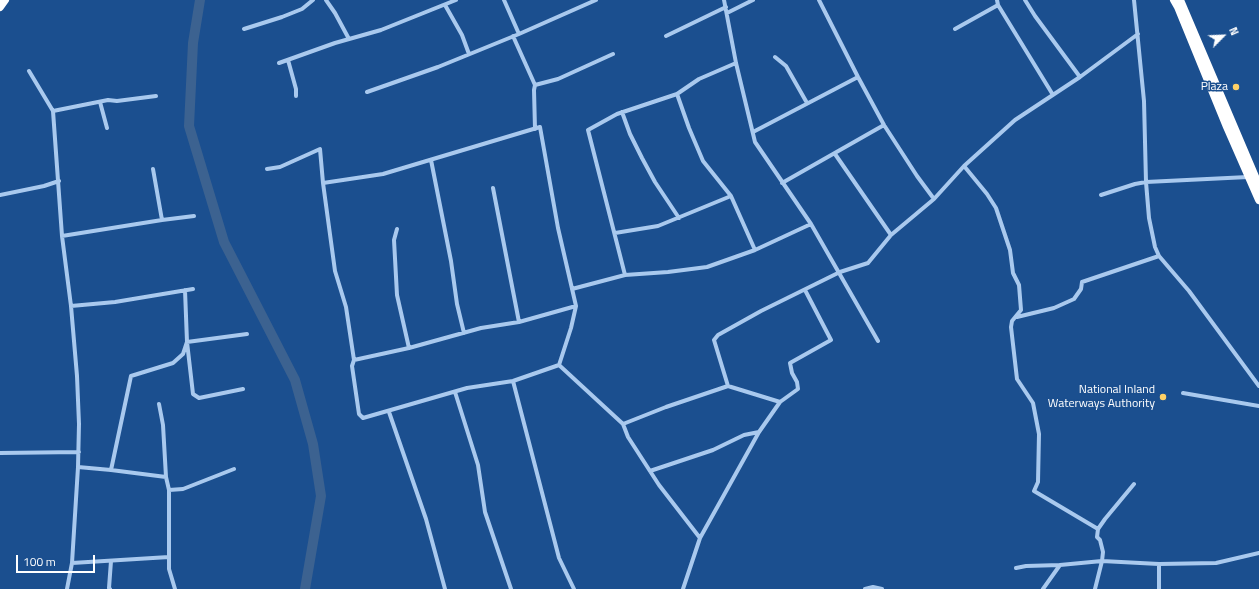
<!DOCTYPE html>
<html>
<head>
<meta charset="utf-8">
<style>
	body { margin:0 }
	#map { position:relative; width:1259px; height:589px; overflow:hidden; background:#1b4f8f; font-family:"Titillium Web",sans-serif }
	canvas { display:block }
	.north { position:absolute; left:1203px; top:16px; width:40px; height:40px; -webkit-text-stroke:3px #1b4f8f; paint-order:stroke; rotate:66deg; font-size:11px; font-weight:700; line-height:16px; text-align:center; color:#fff }
	.north::after { content:''; display:block; margin:auto; width:14px; height:18px; background:#fff; clip-path:polygon(50% 0,100% 100%,50% 72%,0 100%) }
	.scale { position:absolute; left:16px; top:555px; width:79px; height:18px; box-sizing:border-box; border:2px solid #fff; border-top:0; padding-left:5px; font-size:12px; line-height:14px; white-space:nowrap; color:#fff; -webkit-text-stroke:3px #1b4f8f; paint-order:stroke }
</style>
</head>
<body>
<div id="map">
<canvas width="1259" height="589"></canvas>
<div class="north">N</div>
<div class="scale">100 m</div>
</div>
<script>
const context = document.querySelector('canvas').getContext('2d');
context.lineJoin = 'round';
const toPath = rows => new Path2D(rows.map(r => 'M' + r).join(''));
function trace(path, color, width, dash) { context.strokeStyle = color; context.lineWidth = width; context.lineCap = dash ? 'butt' : 'round'; context.setLineDash(dash || []); context.stroke(path); }
function drawText(font, color, halo, rows, align = 'center') {
  context.font = font + ' "Titillium Web",sans-serif'; context.lineWidth = 3; context.setLineDash([]); context.textBaseline = 'middle'; context.strokeStyle = halo; context.fillStyle = color; for (const [text, x, y, turn = 0] of rows) {
    context.save(); context.translate(x, y); context.rotate((+turn || 0) * Math.PI / 180); context.textAlign = isNaN(turn) ? turn : align; if (halo) context.strokeText(text, 0, 0); context.fillText(text, 0, 0); context.restore();
  }
}
trace(toPath([
	[200,0,193,43,189,126,224,242,295,380,313,444,321,496,305,589]
]), '#3c6290', 10);
trace(toPath([
	[326,0,335,13,349,39],
	[504,0,519,34,596,0],
	[724,0,736,63,755,142,811,224,878,341],
	[819,0,858,77,884,125,917,176,934,199],
	[997,0,998,5,1053,95],
	[1025,0,1035,16,1080,77],
	[1134,0,1144,101,1146,182,1149,218,1155,247,1159,256,1189,291,1259,386],
	[445,5,462,35,469,54],
	[727,13,753,0],
	[244,29,282,17,302,9,313,0],
	[955,29,998,5],
	[513,36,535,85,534,90,535,129],
	[666,36,726,7],
	[775,57,786,66,807,103],
	[288,60,296,89,296,96],
	[279,63,335,43,381,30,456,0],
	[29,71,53,111,62,236,71,306,77,376,79,424,78,467,72,563,67,589],
	[535,85,558,79,613,54],
	[367,92,438,67,519,34],
	[677,94,689,128,703,161,731,196,755,250],
	[100,102,107,128],
	[53,111,108,100,117,101,156,96],
	[622,112,630,134,642,158,655,182,679,218],
	[753,132,858,77],
	[835,154,891,235],
	[431,160,451,261,457,304,464,333],
	[964,166,987,194,996,208,1010,250,1013,273,1019,285,1021,310,1012,321,1011,327,1017,379,1033,403,1039,434,1038,482,1034,491,1098,529],
	[153,169,162,220],
	[267,169,280,167,320,149,323,183,335,271,346,307,354,360,352,366,359,414,363,418,467,388,513,381,559,365],
	[323,183,383,174,540,127,558,228,576,306,571,328,559,365],
	[782,183,884,125],
	[493,188,519,322],
	[0,195,44,186,59,181],
	[1101,195,1135,184,1146,182,1248,177],
	[397,229,394,240,397,295,409,348],
	[615,233,658,226,731,196],
	[62,236,162,220,194,216],
	[625,275,588,130,617,114,677,94,699,79,736,63],
	[572,289,625,275,668,272,707,267,755,250,811,224],
	[185,290,187,342,193,394,199,398,243,389],
	[71,306,115,302,193,289],
	[1017,317,1054,308,1074,299,1081,289,1082,282,1159,256],
	[354,360,409,348,481,328,519,322,576,306],
	[559,365,623,424,628,437,659,485,700,538],
	[513,381,559,558,574,589],
	[728,386,714,340,718,335,761,311,840,272,868,263,891,235,934,199,964,166,1015,120,1080,77,1138,34],
	[455,392,478,465,485,512,511,589],
	[1183,393,1259,406],
	[780,402,798,389,797,382,792,373,790,363,831,340,805,290],
	[159,404,163,425,166,477],
	[389,412,426,519,445,589],
	[623,424,666,407,728,386,780,402,759,432,700,538,683,589],
	[0,453,79,452],
	[78,467,111,470,131,376,173,363,183,354,187,342,247,334],
	[111,470,166,477,169,490,169,569,175,589],
	[650,471,713,450,744,435,759,432],
	[169,490,183,489,234,469],
	[72,563,169,557],
	[1159,564,1159,589],
	[1016,568,1026,566,1060,565],
	[110,589,109,588,111,561],
	[865,589,873,587,882,589],
	[1043,589,1060,565,1102,561,1159,564,1216,563,1259,553],
	[1095,589,1102,561,1103,552,1100,540,1097,537,1098,529,1105,519,1134,484]
]), '#a9c9ee', 4);
trace(toPath([
	[1174,0,1178,7,1227,127,1259,200],
	[1180,0,1259,186],
	[0,7,5,0]
]), '#fff', 8);
for (const [x, y, r, color] of [
	[1236,87,4,"#ffd166"],
	[1163,397,4,"#ffd166"]
]) { const dot = new Path2D(); dot.arc(x, y, r, 0, 2 * Math.PI); context.fillStyle = color; context.fill(dot); trace(dot, '#1b4f8f', 1.5); }
drawText('12px', '#fff', '#1b4f8f', [
	["Plaza",1228,87],
	["National Inland",1155,390],
	["Waterways Authority",1155,404]
], 'right');
</script>
</body>
</html>
